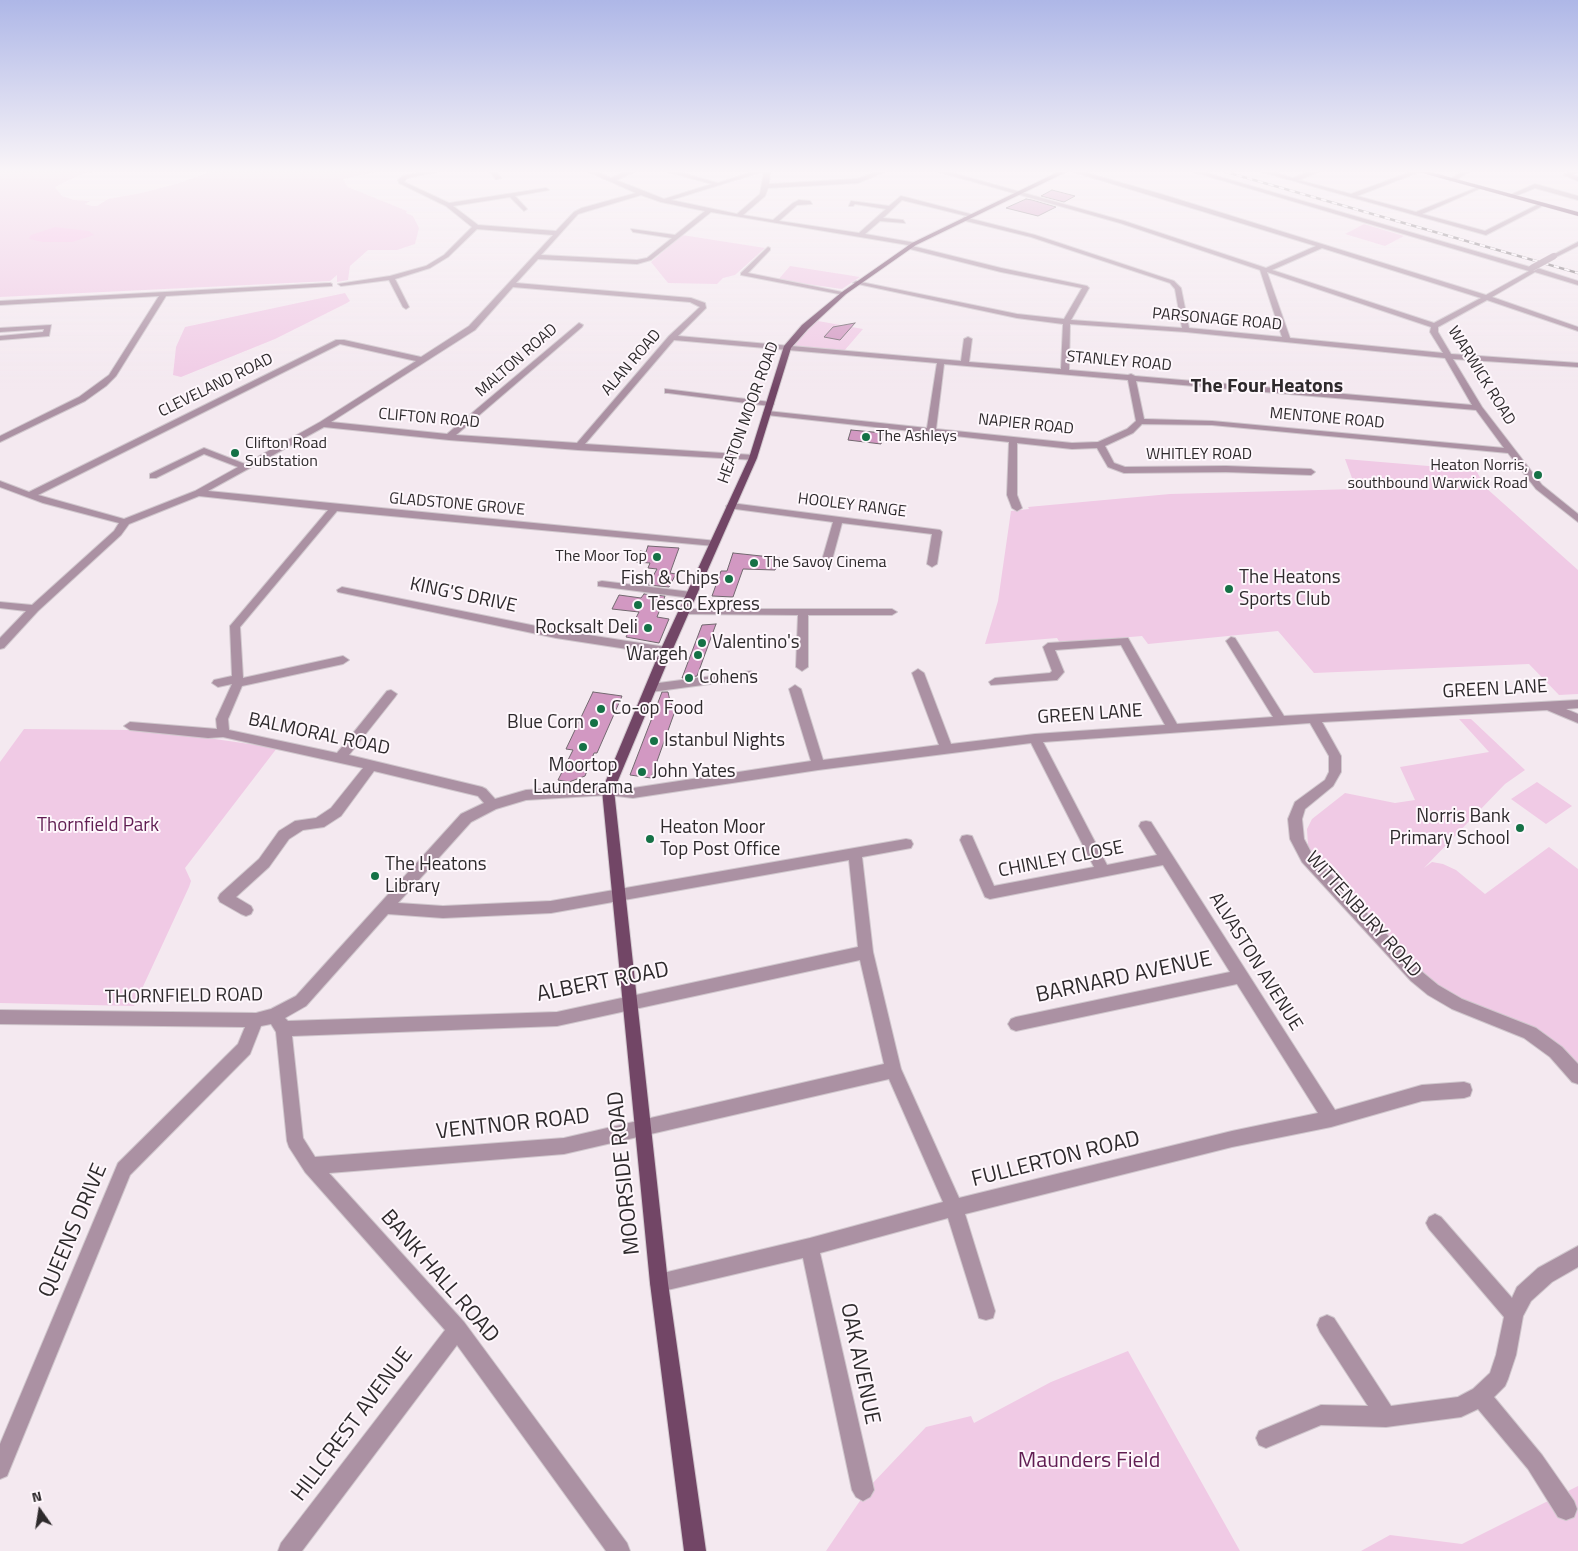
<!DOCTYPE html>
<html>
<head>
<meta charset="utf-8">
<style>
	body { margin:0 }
	#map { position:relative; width:1578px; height:1551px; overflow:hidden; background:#f4e9f0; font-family:"Titillium Web",sans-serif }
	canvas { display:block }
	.north { position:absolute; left:15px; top:1486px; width:50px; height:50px; -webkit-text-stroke:4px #fef7fc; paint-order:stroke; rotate:347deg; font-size:14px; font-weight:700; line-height:20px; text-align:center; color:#2e2a2c }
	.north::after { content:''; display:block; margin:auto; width:18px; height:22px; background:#2e2a2c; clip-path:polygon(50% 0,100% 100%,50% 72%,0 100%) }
</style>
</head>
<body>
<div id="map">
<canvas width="1578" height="1551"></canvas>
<div class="north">N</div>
</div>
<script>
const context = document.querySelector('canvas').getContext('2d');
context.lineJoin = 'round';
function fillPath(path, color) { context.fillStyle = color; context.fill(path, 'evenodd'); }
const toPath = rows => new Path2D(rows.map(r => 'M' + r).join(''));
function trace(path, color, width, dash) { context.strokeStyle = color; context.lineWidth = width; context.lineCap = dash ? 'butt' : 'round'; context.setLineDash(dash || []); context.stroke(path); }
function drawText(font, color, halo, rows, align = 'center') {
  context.font = font + ' "Titillium Web",sans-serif'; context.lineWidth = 4; context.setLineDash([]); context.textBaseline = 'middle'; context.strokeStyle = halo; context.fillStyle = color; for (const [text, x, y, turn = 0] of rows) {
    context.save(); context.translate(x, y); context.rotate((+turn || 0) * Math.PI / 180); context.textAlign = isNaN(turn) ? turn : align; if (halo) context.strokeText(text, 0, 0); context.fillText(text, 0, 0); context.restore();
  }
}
fillPath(toPath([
	[0,172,92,172,84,173,55,187,62,196,74,200,90,201,85,204,92,206,97,206,108,199,141,193,176,184,210,172,374,172,343,179,348,187,407,211,406,213,413,216,419,228,415,244,397,250,368,250,350,266,348,280,337,282,337,275,330,281,0,297],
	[1364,224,1404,236,1385,246,1345,234],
	[682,235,765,248,735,275,723,278,717,284,668,283,651,262],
	[790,266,860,277,842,289,778,280],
	[345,293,350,301,347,303,275,339,181,377,173,375,176,347,185,327],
	[818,321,863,329,844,351,791,346,807,328],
	[1345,459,1476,470,1485,487,1578,570,1578,694,1559,695,1529,664,1314,673,1278,631,1148,644,1142,636,1060,643,1057,638,985,644,998,601,1011,511,1029,509,1028,507,1170,494,1356,489],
	[1459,719,1471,719,1525,770,1505,784,1424,868,1432,862,1443,864,1456,870,1485,894,1549,847,1578,869,1578,1064,1428,982,1316,861,1308,845,1307,829,1312,819,1345,793,1395,803,1415,800,1400,767,1489,752],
	[24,729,135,730,194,736,277,748,185,868,191,881,189,887,134,1006,0,1003,0,762],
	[1537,782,1572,806,1546,824,1511,799],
	[1128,1351,1240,1551,826,1551,870,1486,926,1427,971,1416,974,1423,1051,1382],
	[1578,1486,1578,1551,1361,1551,1390,1535,1462,1544]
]), '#f0cae5');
fillPath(toPath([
	[55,227,89,231,94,235,72,242,43,242,29,239,31,235]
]), '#f7bbe6');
const building = toPath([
	[1052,190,1075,196,1064,202,1041,196,1052,190],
	[1026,199,1032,200,1056,207,1038,216,1006,208,1026,199],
	[855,323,840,340,824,337,833,327,855,323],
	[851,430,883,433,881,444,848,440,851,430],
	[648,546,679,548,670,573,676,574,669,587,648,585,657,569,648,568,650,563,636,562,640,551,646,552,648,546],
	[733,553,780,558,775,570,743,569,733,597,712,596,721,571,727,571,733,553],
	[644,594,665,596,657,617,669,619,659,643,626,637,639,612,612,609,619,595,641,598,644,594],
	[716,624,697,676,682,678,702,625,716,624],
	[593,692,622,696,597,753,594,753,585,776,569,782,558,780,573,750,566,749,593,692],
	[662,692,668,692,670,701,675,711,651,778,630,775,662,692]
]);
fillPath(building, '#d298c2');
trace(building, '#72686f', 1);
const minor = toPath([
	[423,172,436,172,407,178,404,182,449,203,546,188,549,190,515,196,527,209,524,211,510,197,453,206,478,225,556,231,574,212,582,208,636,193,589,172,597,172,611,178,626,172,634,172,616,180,664,199,712,184,668,172,678,172,718,183,752,172,761,172,671,200,737,214,760,194,764,172,770,172,769,184,857,179,876,172,884,172,858,183,768,188,765,196,743,215,773,220,793,203,799,200,810,201,812,204,797,205,779,221,859,233,886,209,855,204,853,206,849,206,851,201,889,206,901,196,974,215,971,217,902,200,883,218,903,220,905,223,880,221,865,234,916,243,914,246,711,212,651,260,637,264,538,259,516,283,691,298,705,303,706,308,678,336,961,361,964,339,968,337,972,339,969,362,1061,369,1063,324,1017,318,853,283,856,281,1017,314,1064,319,1082,288,1001,272,906,248,908,245,1001,268,1087,286,1089,288,1071,320,1182,328,1175,289,1170,283,1031,237,962,220,964,217,1035,235,1174,281,1181,288,1189,328,1282,337,1260,270,1120,223,939,172,949,172,1124,221,1266,268,1316,246,1074,172,1083,172,1164,195,1486,295,1529,271,1194,172,1203,172,1530,267,1534,267,1578,281,1578,285,1535,272,1492,297,1578,327,1578,331,1487,300,1438,327,1438,332,1451,354,1578,363,1578,367,1453,359,1482,407,1542,485,1578,514,1578,522,1536,489,1508,453,1212,425,1142,424,1133,433,1105,446,1114,463,1125,467,1226,466,1311,469,1315,472,1311,475,1226,472,1124,473,1108,467,1097,448,1072,449,1017,443,1017,495,1022,508,1017,511,1012,508,1007,495,1009,442,767,415,763,413,767,411,927,428,937,363,674,340,585,444,753,455,756,456,756,460,578,450,449,440,324,427,208,491,717,541,717,545,714,546,337,511,240,627,243,678,343,656,349,660,343,664,242,686,228,719,229,730,337,753,387,691,391,690,397,694,395,697,349,755,482,787,486,789,495,799,526,790,608,785,633,788,811,761,789,689,795,685,801,689,823,760,939,745,912,673,918,669,924,673,951,744,1035,734,1165,725,1121,645,1055,650,1064,672,1057,680,991,685,989,682,995,678,1050,673,1052,671,1043,647,1048,643,1128,638,1177,724,1273,717,1226,641,1231,637,1235,638,1284,716,1578,700,1578,708,1566,709,1578,714,1578,723,1547,710,1322,722,1341,756,1341,772,1333,786,1305,809,1302,819,1304,839,1312,854,1421,971,1438,985,1462,999,1536,1028,1562,1047,1578,1064,1578,1084,1572,1082,1550,1057,1524,1038,1452,1009,1428,995,1411,981,1302,862,1290,839,1288,819,1295,802,1325,780,1329,772,1329,756,1310,723,1043,742,1107,865,1157,855,1139,826,1141,822,1146,821,1151,822,1335,1110,1422,1085,1464,1082,1470,1084,1472,1090,1470,1096,1464,1098,1422,1101,1331,1127,1232,1147,965,1214,995,1311,993,1318,986,1320,979,1318,977,1311,948,1218,820,1253,874,1490,870,1497,863,1501,856,1497,852,1490,803,1258,659,1292,652,1290,650,1283,652,1276,659,1274,810,1238,943,1202,889,1079,564,1154,329,1173,464,1322,627,1543,630,1551,606,1551,457,1345,302,1551,278,1551,281,1543,445,1330,305,1172,289,1147,287,1141,276,1032,271,1024,261,1026,250,1054,130,1175,7,1476,0,1479,0,1444,118,1163,238,1044,245,1027,0,1024,0,1010,256,1013,271,1009,296,996,461,814,484,803,478,796,374,771,341,816,324,827,303,830,289,839,269,867,236,897,251,906,253,910,251,914,246,916,241,914,220,902,218,898,220,894,259,859,279,831,295,821,316,818,331,808,363,768,223,737,208,738,130,730,124,726,130,722,217,729,216,719,232,684,218,687,212,683,214,680,232,676,230,626,328,510,199,496,129,524,121,535,38,611,4,648,0,649,0,638,26,611,0,608,0,602,32,605,114,531,119,523,43,503,0,487,0,481,29,492,336,340,344,340,421,357,469,326,553,235,477,229,448,257,430,268,395,279,409,307,406,309,403,307,389,280,341,286,338,284,390,276,426,266,444,255,472,227,446,206,399,183,398,180,403,176,423,172],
	[641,195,661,202,705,211,675,235,631,229,633,232,672,238,647,258,637,260,541,255,578,214,641,195],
	[1322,248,1481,298,1434,323,1272,270,1322,248],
	[1267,272,1431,327,1430,332,1443,353,1290,338,1267,272],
	[513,287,690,302,700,307,669,336,577,443,456,435,582,327,583,325,579,323,447,434,331,422,475,330,513,287],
	[1070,324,1186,332,1445,358,1472,405,1135,376,1131,374,1128,375,1069,370,1070,324],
	[340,344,416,361,320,422,245,464,204,448,150,474,150,478,156,478,204,454,238,467,195,491,124,519,38,495,340,344],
	[944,364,1128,380,1136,421,1127,429,1098,442,1072,443,936,429,944,364],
	[1136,381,1476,410,1504,448,1212,421,1144,419,1136,381],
	[1031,743,1094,867,994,886,972,836,967,835,962,836,960,840,985,897,990,899,1163,865,1230,972,1016,1017,1011,1019,1008,1024,1011,1029,1016,1031,1237,984,1318,1113,1232,1131,959,1198,901,1069,873,952,862,857,911,848,913,844,911,840,906,839,551,901,443,906,398,903,471,822,496,809,526,800,608,795,633,798,818,770,1031,743],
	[849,860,858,947,557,1012,288,1021,285,1018,306,1006,388,914,443,918,551,913,849,860],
	[860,960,884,1064,564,1138,315,1157,303,1138,292,1036,557,1026,860,960],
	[490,172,496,172,501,178,496,179,490,172],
	[1262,172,1272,172,1293,178,1309,172,1318,172,1298,180,1351,194,1411,172,1419,172,1357,196,1416,212,1481,186,1481,188,1422,214,1485,231,1541,203,1546,204,1486,235,1262,172],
	[1462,172,1469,172,1454,181,1450,181,1450,179,1462,172],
	[1570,172,1578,172,1572,175,1578,177,1578,181,1564,175,1570,172],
	[1535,184,1578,196,1578,200,1535,188,1513,197,1508,196,1535,184],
	[1578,242,1578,246,1556,257,1551,256,1578,242],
	[768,247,770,248,770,250,748,273,847,293,844,295,741,275,741,273,768,247],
	[330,283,332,284,332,286,166,296,116,376,106,386,85,401,0,442,0,436,79,397,109,375,159,296,0,305,0,301,330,283],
	[51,325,49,336,0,340,0,336,43,332,44,329,0,332,0,328,51,325],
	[665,389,770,402,774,404,770,406,668,393,665,393,665,389],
	[731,503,940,530,942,532,937,564,932,567,927,564,932,534,842,523,832,560,827,563,823,562,822,560,833,522,728,508,726,506,731,503],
	[602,581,691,592,696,595,691,598,598,586,598,582,602,581],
	[342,587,556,630,666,647,672,651,666,655,556,638,338,592,337,590,342,587],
	[683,609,892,609,897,612,892,615,808,615,808,667,802,671,796,667,798,615,679,614,678,612,683,609],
	[751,671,757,675,755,678,651,692,645,688,651,684,751,671],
	[1435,1214,1441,1217,1512,1298,1517,1287,1538,1268,1578,1246,1578,1267,1552,1282,1531,1301,1523,1316,1516,1355,1508,1379,1505,1386,1494,1397,1542,1455,1574,1501,1577,1509,1574,1517,1566,1520,1558,1517,1528,1469,1478,1409,1461,1417,1386,1427,1321,1425,1266,1448,1259,1445,1256,1438,1259,1431,1321,1405,1368,1406,1320,1332,1317,1325,1320,1318,1327,1315,1334,1318,1391,1406,1458,1397,1473,1389,1490,1373,1496,1355,1504,1317,1429,1229,1426,1223,1429,1217,1435,1214]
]);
const major = toPath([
	[1058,172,1066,172,916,245,846,294,808,329,791,348,757,458,672,651,614,790,668,1283,706,1551,684,1551,650,1283,602,790,660,651,749,458,784,346,802,325,842,292,912,243,1058,172]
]);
const highway = toPath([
	[1419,172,1430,172,1578,212,1578,216,1419,172]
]);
trace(minor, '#d0c7cd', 2);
trace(major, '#d0c7cd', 2);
trace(highway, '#d0c7cd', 1);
fillPath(minor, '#ab91a3');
fillPath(major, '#724666');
fillPath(highway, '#5c2c51');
const rail = toPath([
	[1226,172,1578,273]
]);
trace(rail, '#7a7377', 2.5);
trace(rail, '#fef7fc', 2, [5.5]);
const minorBridge = toPath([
	[1532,268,1554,256]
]);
trace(minorBridge, '#d0c7cd', 7, []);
trace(minorBridge, '#ab91a3', 6);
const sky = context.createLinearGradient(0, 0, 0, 389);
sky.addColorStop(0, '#aeb7e7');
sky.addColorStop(0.44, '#faf5f8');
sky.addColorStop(1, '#faf5f800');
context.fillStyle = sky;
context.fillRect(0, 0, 1578, 389);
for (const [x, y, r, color] of [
	[866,437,5,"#157146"],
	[235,453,5,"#157146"],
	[1538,475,5,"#157146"],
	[657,557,5,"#157146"],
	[754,563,5,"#157146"],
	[729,579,5,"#157146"],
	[1229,589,5,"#157146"],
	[638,605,5,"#157146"],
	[648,628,5,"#157146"],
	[702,643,5,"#157146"],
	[698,655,5,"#157146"],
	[689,678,5,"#157146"],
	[601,709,5,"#157146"],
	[594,723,5,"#157146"],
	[654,741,5,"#157146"],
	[583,747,5,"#157146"],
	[642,772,5,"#157146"],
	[1520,828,5,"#157146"],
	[650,839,5,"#157146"],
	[375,876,5,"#157146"]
]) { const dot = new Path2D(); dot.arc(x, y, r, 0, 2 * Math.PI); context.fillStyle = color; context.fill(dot); trace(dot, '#fef7fc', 2); }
drawText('16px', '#2e2a2c', '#fef7fc', [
	["PARSONAGE ROAD",1217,320,5],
	["MALTON ROAD",517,361,-41],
	["STANLEY ROAD",1119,362,5],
	["ALAN ROAD",632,363,-49],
	["WARWICK ROAD",1481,376,58],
	["CLEVELAND ROAD",216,386,-26],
	["HEATON MOOR ROAD",749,413,-70],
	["CLIFTON ROAD",429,419,5],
	["MENTONE ROAD",1327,419,5],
	["NAPIER ROAD",1026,425,6],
	["WHITLEY ROAD",1199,455],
	["GLADSTONE GROVE",457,505,5],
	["HOOLEY RANGE",852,506,7]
]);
drawText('16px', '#2e2a2c', '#fef7fc', [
	["The Ashleys",876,437],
	["Clifton Road",245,444],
	["Substation",245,462],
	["Heaton Norris,",1528,466,"right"],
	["southbound Warwick Road",1528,484,"right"],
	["The Moor Top",647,557,"right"],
	["The Savoy Cinema",764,563]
], 'left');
drawText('19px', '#2e2a2c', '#fef7fc', [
	["The Heatons",1239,578],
	["Sports Club",1239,600],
	["Fish & Chips",719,579,"right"],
	["Tesco Express",648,605],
	["Rocksalt Deli",638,628,"right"],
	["Valentino's",712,643],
	["Wargeh",688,655,"right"],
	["Cohens",699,678],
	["Co-op Food",611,709],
	["Blue Corn",584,723,"right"],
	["Istanbul Nights",664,741],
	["Moortop",583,766,"center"],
	["Launderama",583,788,"center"],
	["John Yates",652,772],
	["Norris Bank",1510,817,"right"],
	["Primary School",1510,839,"right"],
	["Heaton Moor",660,828],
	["Top Post Office",660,850],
	["The Heatons",385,865],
	["Library",385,887]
], 'left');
drawText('19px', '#2e2a2c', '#fef7fc', [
	["KING'S DRIVE",463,596,12],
	["GREEN LANE",1495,690,-3],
	["GREEN LANE",1090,715,-4],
	["BALMORAL ROAD",319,735,12],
	["CHINLEY CLOSE",1061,860,-11],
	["WITTENBURY ROAD",1363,915,48],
	["ALVASTON AVENUE",1255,962,58],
	["THORNFIELD ROAD",184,997,-1]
]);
drawText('19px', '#601d52', '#fef7fc', [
	["Thornfield Park",98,826]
]);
drawText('bold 20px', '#2e2a2c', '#fef7fc', [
	["The Four Heatons",1267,387]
]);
drawText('22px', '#2e2a2c', '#fef7fc', [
	["BARNARD AVENUE",1124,978,-12],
	["ALBERT ROAD",603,983,-11],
	["VENTNOR ROAD",513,1125,-6],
	["FULLERTON ROAD",1056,1160,-14],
	["MOORSIDE ROAD",625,1173,-96],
	["QUEENS DRIVE",74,1231,-67],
	["BANK HALL ROAD",439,1277,49],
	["OAK AVENUE",859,1364,78],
	["HILLCREST AVENUE",353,1425,-53]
]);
drawText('22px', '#601d52', '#fef7fc', [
	["Maunders Field",1089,1462]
]);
</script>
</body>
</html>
